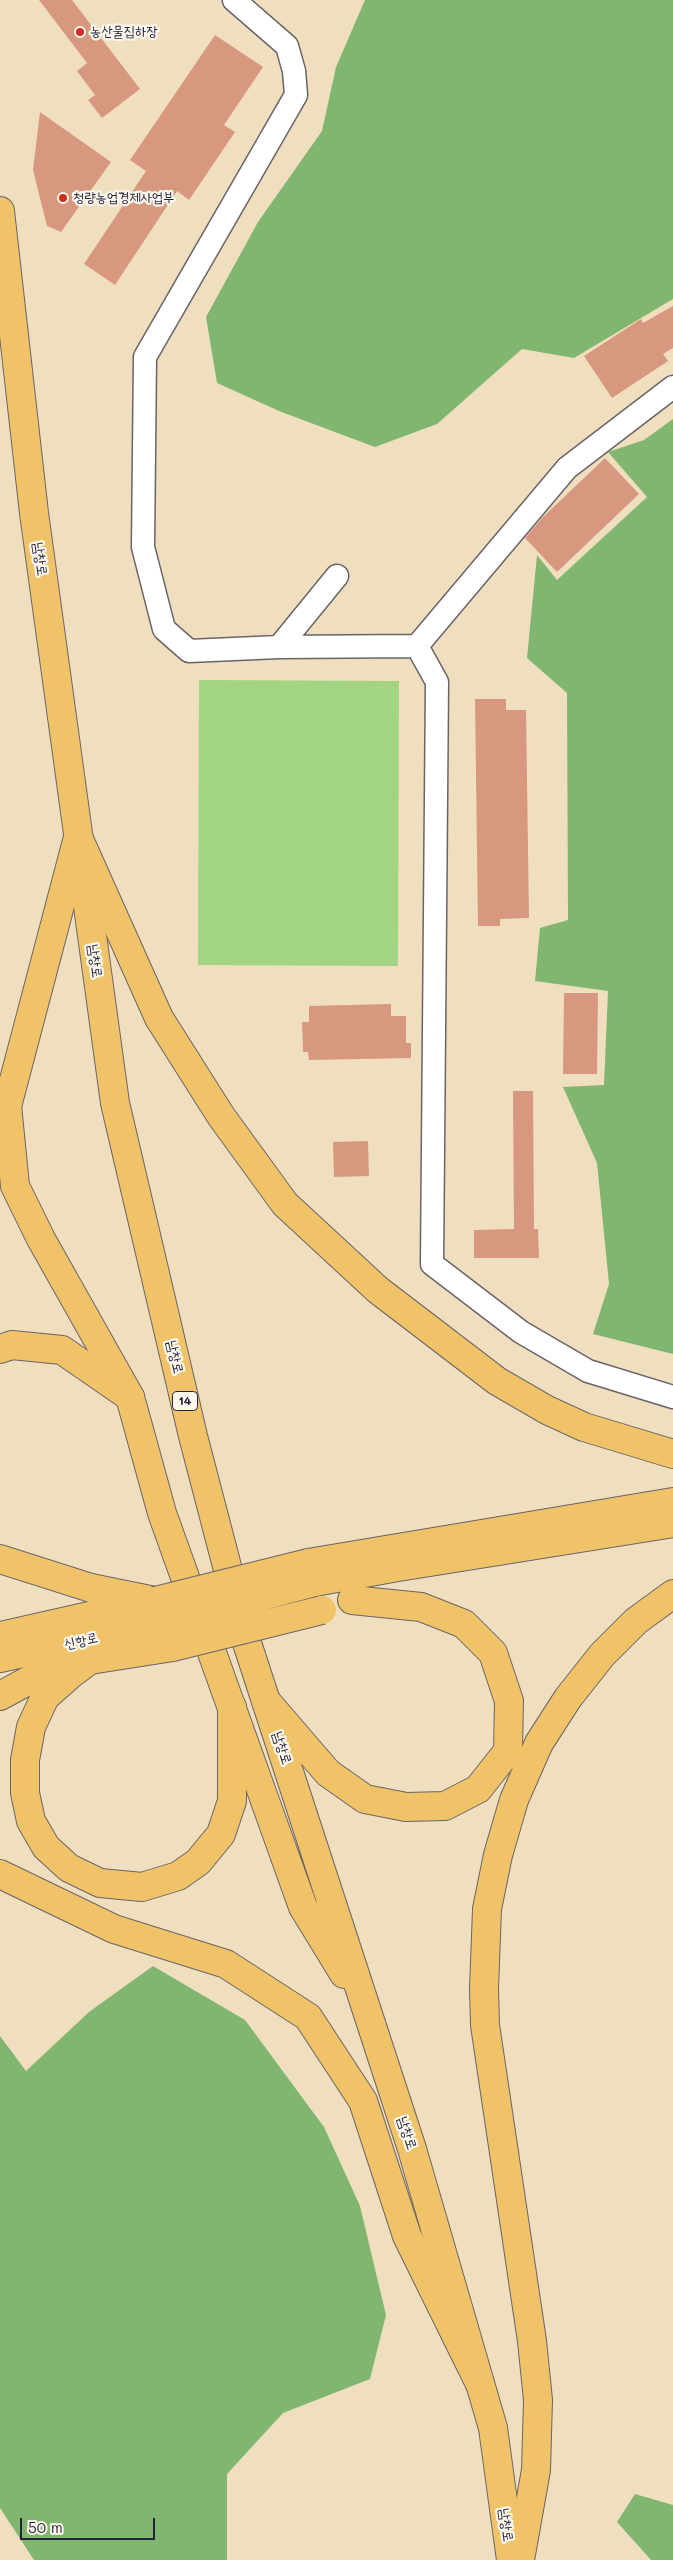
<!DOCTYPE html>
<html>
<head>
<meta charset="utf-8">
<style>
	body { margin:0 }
	#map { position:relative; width:673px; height:2560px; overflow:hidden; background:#efdfbf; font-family:Mali,sans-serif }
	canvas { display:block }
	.scale { position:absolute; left:20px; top:2518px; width:135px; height:22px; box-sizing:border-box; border:2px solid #22223b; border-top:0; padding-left:6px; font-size:15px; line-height:18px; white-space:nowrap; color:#22223b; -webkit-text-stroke:4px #fbf7ec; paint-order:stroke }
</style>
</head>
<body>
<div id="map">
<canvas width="673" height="2560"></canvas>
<div class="scale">50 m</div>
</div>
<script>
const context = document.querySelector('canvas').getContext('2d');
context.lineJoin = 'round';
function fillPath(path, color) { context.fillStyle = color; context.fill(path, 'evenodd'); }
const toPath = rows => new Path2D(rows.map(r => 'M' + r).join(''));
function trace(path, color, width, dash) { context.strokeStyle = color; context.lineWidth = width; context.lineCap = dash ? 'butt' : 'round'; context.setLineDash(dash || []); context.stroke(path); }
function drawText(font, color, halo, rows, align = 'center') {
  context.font = font + ' Mali,"Poor Story",sans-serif'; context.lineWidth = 4.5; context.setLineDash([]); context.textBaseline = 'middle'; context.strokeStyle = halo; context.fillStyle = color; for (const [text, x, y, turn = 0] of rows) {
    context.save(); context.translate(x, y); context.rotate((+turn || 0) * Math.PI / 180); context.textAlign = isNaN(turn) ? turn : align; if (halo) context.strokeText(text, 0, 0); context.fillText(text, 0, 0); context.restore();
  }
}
fillPath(toPath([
	[199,680,399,681,398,966,198,965]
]), '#a2d482');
fillPath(toPath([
	[365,0,673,0,673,299,574,358,522,349,437,424,375,447,279,411,217,383,206,317,258,222,322,131,336,67],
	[673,419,673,1354,593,1334,609,1284,597,1163,563,1087,604,1085,608,991,535,981,540,928,568,920,567,693,527,658,537,555,557,580,647,497,608,452,644,440],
	[153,1966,245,2020,324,2127,360,2206,386,2315,370,2379,283,2413,227,2474,227,2560,34,2560,0,2508,0,2036,26,2071,89,2012],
	[635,2494,673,2505,673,2560,651,2560,617,2522]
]), '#81b670');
fillPath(toPath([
	[39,0,72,0,140,89,102,118,88,100,95,95,77,71,87,63],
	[215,35,263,67,224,125,235,132,189,200,177,191,115,285,84,264,146,171,130,160],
	[40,112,111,162,61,232,47,226,33,170],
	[673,306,673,348,663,354,668,361,612,398,584,356,641,319,643,323],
	[605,458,639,494,557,572,525,538,542,518],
	[475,699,506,699,506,710,526,710,529,918,500,919,500,926,478,926],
	[564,993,598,993,597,1074,563,1074],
	[391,1004,391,1016,406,1016,406,1043,411,1043,411,1058,309,1060,308,1052,303,1052,302,1022,309,1022,309,1006],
	[513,1091,533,1091,534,1229,538,1229,539,1258,474,1258,474,1230,514,1229],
	[368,1141,369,1176,334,1177,333,1142]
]), '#d8987f');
const minor = toPath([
	[234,0,287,46,294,71,296,95,145,357,143,547,164,629,189,651,279,647,417,646,567,468,673,387],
	[417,646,437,682,432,1264,521,1332,588,1371,673,1397],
	[279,647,337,576]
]);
const major = toPath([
	[0,211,34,513,115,1103,193,1436,247,1643,412,2149,493,2428,511,2560],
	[7,1105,15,1186,41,1239,130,1397,162,1513,303,1907,344,1974]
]);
const highway = toPath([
	[78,837,159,1018,221,1116,285,1204,378,1290,497,1381,547,1410,584,1427,673,1454],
	[0,1133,78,837],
	[0,1349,12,1345,62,1350,130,1397],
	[0,1559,91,1588,155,1601],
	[308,1563,673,1502],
	[315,1582,398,1567,673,1523],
	[0,1636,147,1603],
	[0,1658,161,1623],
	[90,1660,71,1674,45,1697,31,1727,25,1760,25,1793,31,1821,46,1847,69,1868,100,1883,142,1887,178,1876,198,1862,221,1834,232,1801,232,1707],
	[0,1696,35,1677,90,1660,173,1647],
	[266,1701,328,1773,365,1799,406,1807,445,1806,478,1789,508,1751,509,1701,493,1653,464,1624,421,1607,352,1600],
	[0,1874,114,1929,226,1964,308,2017,363,2101,407,2236,480,2384],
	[520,2560,536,2470,538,2400,532,2341,485,2025,484,1989,487,1909,498,1855,514,1800,539,1743,568,1698,602,1655,636,1621,673,1594]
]);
trace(minor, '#6a6469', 25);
trace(major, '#6a6469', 30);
trace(highway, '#6a6469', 30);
trace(minor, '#fff', 22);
trace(major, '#f0c369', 28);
trace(highway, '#f0c369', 28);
const highwayBridge = toPath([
	[155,1601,308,1563],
	[161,1623,315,1582],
	[173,1647,322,1610]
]);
trace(highwayBridge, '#6a6469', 30, []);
trace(highwayBridge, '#f0c369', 28);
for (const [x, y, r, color] of [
	[80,32,5,"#c8321e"],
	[63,198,5,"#c8321e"]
]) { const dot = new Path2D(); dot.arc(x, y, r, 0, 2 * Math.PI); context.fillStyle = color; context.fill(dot); trace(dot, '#fbf7ec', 2); }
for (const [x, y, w] of [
	[185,1401,25]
]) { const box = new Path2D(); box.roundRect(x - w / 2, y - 9.5, w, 19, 4); context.fillStyle = '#fbf7ec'; context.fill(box); trace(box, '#22223b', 1); }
drawText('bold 12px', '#22223b', null, [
	["14",185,1401]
]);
drawText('14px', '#22223b', '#fbf7ec', [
	["농산물집하장",90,32],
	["청량농업경제사업부",73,198]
], 'left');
drawText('14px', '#22223b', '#fbf7ec', [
	["남창로",40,559,82],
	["남창로",95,961,82],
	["남창로",175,1357,77],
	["신항로",81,1641,-12],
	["남창로",282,1748,72],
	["남창로",407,2133,72],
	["남창로",506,2525,82]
]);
</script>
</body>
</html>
